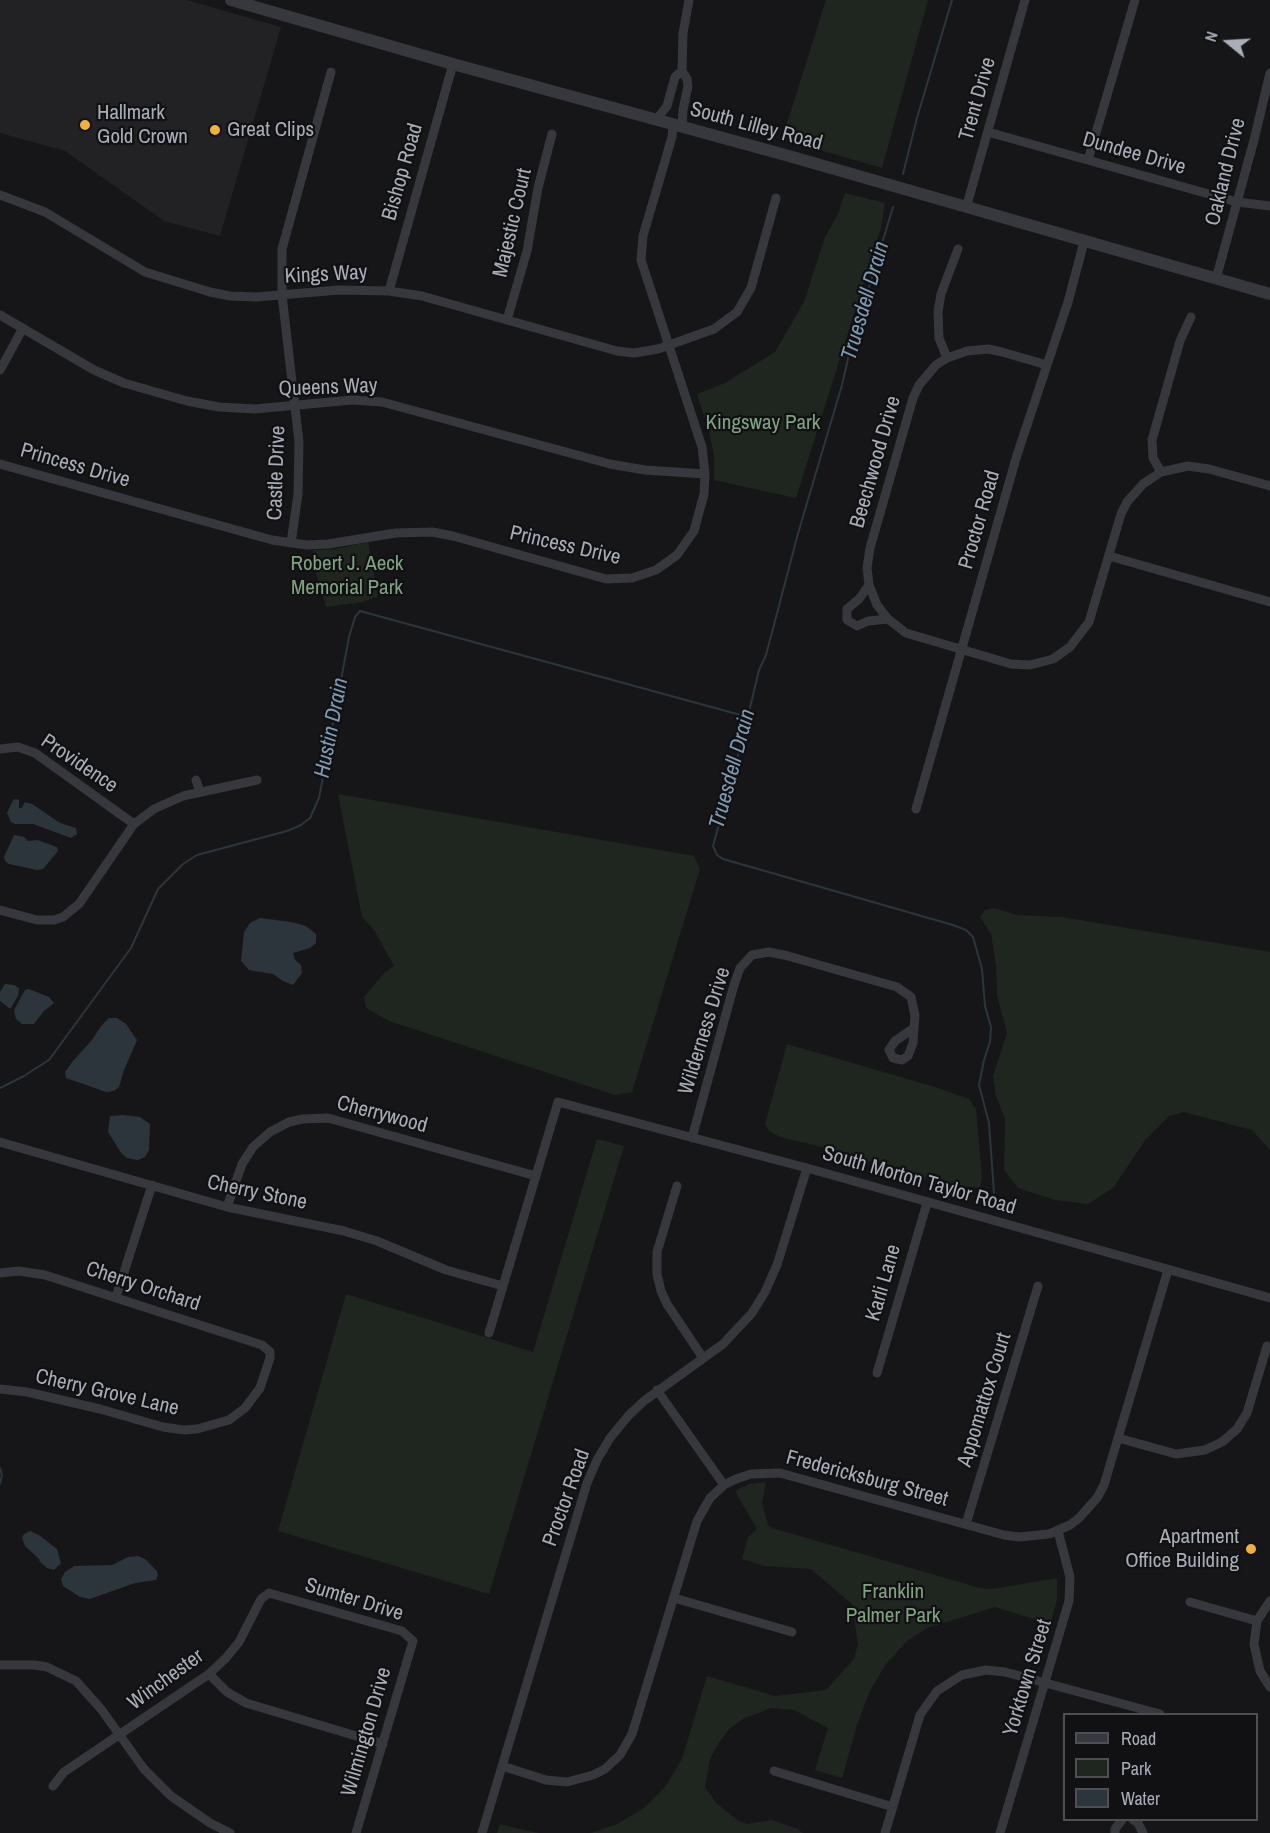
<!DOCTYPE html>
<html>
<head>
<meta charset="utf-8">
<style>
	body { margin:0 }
	#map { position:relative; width:1270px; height:1833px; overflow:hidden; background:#161618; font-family:"Archivo Narrow",sans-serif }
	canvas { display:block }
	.legend { position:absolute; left:1063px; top:1713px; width:195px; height:108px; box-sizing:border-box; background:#111113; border:2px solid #4d4f55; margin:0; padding:8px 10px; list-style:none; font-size:18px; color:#a8adb8 }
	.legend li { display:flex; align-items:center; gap:12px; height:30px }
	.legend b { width:30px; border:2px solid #4d4f55 }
	.north { position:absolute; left:1198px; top:12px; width:60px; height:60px; -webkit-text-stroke:4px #111113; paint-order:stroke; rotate:288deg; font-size:16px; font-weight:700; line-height:24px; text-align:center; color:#a8adb8 }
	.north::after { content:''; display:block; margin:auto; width:21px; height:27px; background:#a8adb8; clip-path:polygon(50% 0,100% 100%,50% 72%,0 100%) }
</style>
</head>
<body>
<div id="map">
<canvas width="1270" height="1833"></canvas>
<ul class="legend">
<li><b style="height:8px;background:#37383d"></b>Road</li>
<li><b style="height:16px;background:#1e261f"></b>Park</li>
<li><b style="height:16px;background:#2c353c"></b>Water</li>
</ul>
<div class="north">N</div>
</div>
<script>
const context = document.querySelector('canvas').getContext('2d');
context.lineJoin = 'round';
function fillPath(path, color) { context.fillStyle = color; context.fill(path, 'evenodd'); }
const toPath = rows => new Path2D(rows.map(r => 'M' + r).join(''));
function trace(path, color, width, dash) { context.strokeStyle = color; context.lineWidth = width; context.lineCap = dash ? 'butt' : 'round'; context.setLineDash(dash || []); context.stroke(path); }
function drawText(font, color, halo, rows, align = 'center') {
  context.font = font + ' "Archivo Narrow",sans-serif'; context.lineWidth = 4.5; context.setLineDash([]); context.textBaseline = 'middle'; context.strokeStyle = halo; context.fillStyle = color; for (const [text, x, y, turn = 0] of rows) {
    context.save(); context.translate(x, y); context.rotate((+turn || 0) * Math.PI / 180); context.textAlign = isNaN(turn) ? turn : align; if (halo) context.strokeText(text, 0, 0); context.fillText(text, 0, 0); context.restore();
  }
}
fillPath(toPath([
	[0,0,187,0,281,27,220,236,164,221,65,151,0,133]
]), '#222225');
fillPath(toPath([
	[826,0,928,0,882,168,782,139],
	[845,193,885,203,881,228,796,498,714,480,714,455,709,431,697,394,725,383,775,352,804,302,825,237,837,216],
	[368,542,378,596,363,602,326,607,315,569,313,550,335,549],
	[338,794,694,856,700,869,632,1092,615,1095,389,1021,366,1008,364,997,384,973,394,966,374,930,362,917],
	[994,908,1017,915,1062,917,1270,952,1270,1150,1252,1130,1184,1112,1169,1116,1146,1139,1113,1188,1088,1204,1055,1200,1018,1188,1004,1170,1005,1119,996,1096,993,1076,1007,1033,997,996,996,965,991,934,980,917,985,910],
	[787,1044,935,1087,969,1099,976,1109,982,1177,980,1188,962,1186,890,1169,843,1152,780,1137,769,1131,765,1124],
	[597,1139,624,1146,489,1594,278,1531,346,1294,533,1352],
	[766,1482,762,1503,768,1525,772,1528,980,1588,993,1589,1057,1578,1057,1600,1050,1624,995,1607,927,1628,907,1641,886,1664,870,1691,858,1722,842,1778,815,1770,828,1728,794,1710,771,1708,743,1719,729,1729,718,1744,710,1759,705,1787,717,1804,739,1821,747,1824,772,1820,798,1829,803,1833,591,1833,617,1824,644,1808,665,1787,682,1759,707,1676,775,1696,826,1690,854,1659,858,1644,852,1604,811,1569,764,1566,742,1559,748,1537,757,1529,735,1491,749,1484],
	[500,1824,527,1831,540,1833,497,1833]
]), '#1e261f');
fillPath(toPath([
	[16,799,19,800,19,808,22,808,25,802,32,804,60,823,76,828,77,834,71,838,33,824,15,824,11,822,7,813,13,800],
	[14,835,24,837,28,841,37,840,57,847,58,851,43,869,37,870,9,864,5,861,4,857],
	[260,918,291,922,306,926,316,934,316,943,310,948,293,953,295,960,301,965,302,973,293,985,283,981,273,974,249,970,241,961,244,932,250,923],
	[5,984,14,985,19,988,18,996,11,1008,9,1008,0,1001,0,992],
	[29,989,49,997,54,1003,44,1011,34,1024,22,1024,16,1019,14,1010,25,990],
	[109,1018,117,1018,126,1024,137,1040,124,1070,119,1087,114,1091,106,1092,66,1078,65,1072,72,1062,92,1040,101,1026],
	[123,1115,140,1117,150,1124,149,1150,145,1157,138,1160,127,1158,122,1154,108,1132,110,1116],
	[30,1531,39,1535,57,1549,61,1563,54,1570,47,1568,40,1562,39,1559,25,1546,22,1538,24,1534],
	[138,1556,145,1559,157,1571,158,1575,156,1580,135,1583,90,1599,80,1597,63,1586,61,1579,65,1572,74,1566,112,1565,128,1557]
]), '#2c353c');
trace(toPath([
	[903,174,917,118,952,0],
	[893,207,850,350,842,385,799,530,766,655,759,670,743,737,713,846,717,855,723,859,953,925,966,930,973,937,982,969,985,1006,991,1027,990,1042,984,1060,979,1085,989,1123,994,1193],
	[0,1088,24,1076,49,1060,131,948,158,889,183,864,197,855,287,831,301,825,310,818,319,798,349,637,355,617,360,611,748,717],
	[0,1468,2,1475,0,1484]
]), '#2c353c', 2);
trace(toPath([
	[682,71,683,33,689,0],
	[656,120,667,106,675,77,682,71,687,79,688,86,683,110,682,127],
	[988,132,1237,202,1270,206],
	[1088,160,1135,0],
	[0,195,45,212,145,272,210,292,230,296,256,297,339,290,389,291,422,296,617,351,634,353,658,349,714,329,737,312,751,288,776,198],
	[966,208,1025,0],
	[1216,279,1254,140,1270,73],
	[389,291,453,64],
	[0,315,94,370,124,383,187,401,219,407,255,409,352,400,382,402,610,464,645,470,705,474],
	[507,320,527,251,538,188,552,134],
	[947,358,939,338,938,312,941,294,958,249],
	[1047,365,1002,352,988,349,967,351,947,358,936,365,919,385,913,398,870,548,867,568,869,585,877,605,888,619,906,633,1011,664,1030,665,1053,659,1070,647,1089,622,1121,514,1127,502,1143,484,1161,472,1188,466,1209,469,1270,486],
	[0,370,23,328],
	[0,464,272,540,307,545,328,544,396,533,432,532,453,536,606,579,632,578,656,570,677,555,694,531,704,494,705,474,702,447,641,260,643,236,672,137,673,125],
	[1161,472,1153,458,1152,440,1180,341,1191,317],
	[291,543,298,494,299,442,282,295,282,249,331,72],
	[1109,556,1270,602],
	[869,585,859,599,847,609,847,620,857,626,868,621,888,619],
	[0,749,18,747,35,753,134,824],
	[196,780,200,792],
	[916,809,1017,455,1068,302,1084,242],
	[0,910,37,920,54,920,63,917,79,904,134,824,154,809,183,796,257,780],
	[692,1138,734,985,740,968,752,955,769,952,788,956,897,987,911,997,915,1016,914,1028,913,1043,908,1056,902,1060,893,1058,889,1050,895,1041,914,1028],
	[0,1142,227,1207,344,1231,377,1241,446,1270,503,1286],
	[677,1186,657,1252,657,1274,661,1291,667,1304,703,1358],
	[227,1207,242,1164,253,1147,270,1132,289,1122,303,1119,328,1118,536,1176],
	[0,1273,19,1271,45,1275,262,1345,270,1352,270,1358,260,1388,245,1408,229,1420,197,1429,184,1430,163,1427,100,1409,27,1392,0,1389],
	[116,1297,152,1185],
	[489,1333,558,1102,807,1168,1270,1298],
	[877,1373,927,1203],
	[657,1390,724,1485],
	[1118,1438,1176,1454,1205,1450,1222,1442,1237,1429,1247,1413,1267,1346],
	[966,1524,1038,1286],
	[674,1598,792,1632],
	[1270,1601,1257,1621,1254,1644,1260,1671,1270,1687],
	[1190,1602,1257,1621],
	[0,1665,35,1665,47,1667,76,1681,101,1709,144,1769,171,1796,210,1823,230,1833],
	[209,1674,227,1692,246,1703,383,1744],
	[502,1766,546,1780,567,1782,593,1775,605,1769,620,1755,632,1734,697,1521,710,1498,724,1485,736,1479,751,1474,780,1473,1004,1535,1019,1537,1049,1534,1070,1525,1079,1518,1097,1498,1104,1485,1168,1270],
	[774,1771,893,1807],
	[53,1786,64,1772,209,1674,226,1658,239,1642,261,1599,269,1593,402,1631,413,1641,356,1833],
	[1133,1820,1138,1823,1143,1833],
	[482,1833,587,1483,597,1460,610,1438,629,1415,644,1401,723,1344,752,1313,765,1292,777,1265,807,1168],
	[885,1833,920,1715,937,1691,962,1675,986,1670,1005,1672,1160,1714],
	[1000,1833,1069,1601,1070,1577,1058,1531],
	[1115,1833,1115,1829,1122,1820]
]), '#37383d', 9);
trace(toPath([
	[231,0,453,64,789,156,1270,294]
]), '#37383d', 12);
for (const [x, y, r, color] of [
	[85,125,6,"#f2b134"],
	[215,130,6,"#f2b134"],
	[1251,1549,6,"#f2b134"]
]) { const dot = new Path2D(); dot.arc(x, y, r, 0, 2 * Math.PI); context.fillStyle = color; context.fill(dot); trace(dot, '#111113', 2); }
drawText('21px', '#a8adb8', '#111113', [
	["Trent Drive",978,99,-74],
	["South Lilley Road",756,127,15],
	["Dundee Drive",1134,154,16],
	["Bishop Road",403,172,-74],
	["Oakland Drive",1226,172,-76],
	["Majestic Court",513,223,-77],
	["Kings Way",326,275,-3],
	["Queens Way",328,388,-2],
	["Beechwood Drive",876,462,-74],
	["Princess Drive",75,466,16],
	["Castle Drive",277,473,-88],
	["Proctor Road",980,520,-74],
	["Princess Drive",565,546,13],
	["Providence",79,764,34],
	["Wilderness Drive",705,1031,-73],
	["Cherrywood",382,1115,15],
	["South Morton Taylor Road",919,1181,16],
	["Cherry Stone",257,1193,12],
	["Karli Lane",884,1283,-74],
	["Cherry Orchard",143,1287,18],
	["Cherry Grove Lane",107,1393,13],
	["Appomattox Court",985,1400,-73],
	["Fredericksburg Street",867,1479,15],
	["Proctor Road",567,1498,-70],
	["Sumter Drive",354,1600,17],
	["Yorktown Street",1028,1678,-73],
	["Winchester",166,1680,-36],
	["Wilmington Drive",367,1732,-74]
]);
drawText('21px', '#a8adb8', '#111113', [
	["Hallmark",97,113],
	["Gold Crown",97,137],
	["Great Clips",227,130],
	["Apartment",1239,1537,"right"],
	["Office Building",1239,1561,"right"]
], 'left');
drawText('21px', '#7fa381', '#111113', [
	["Kingsway Park",763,423],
	["Robert J. Aeck",347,564],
	["Memorial Park",347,588],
	["Franklin",893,1592],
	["Palmer Park",893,1616]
]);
drawText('italic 22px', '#7f9bb3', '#111113', [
	["Truesdell Drain",866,301,-74],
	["Hustin Drain",332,728,-79],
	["Truesdell Drain",733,769,-75]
]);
</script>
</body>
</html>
